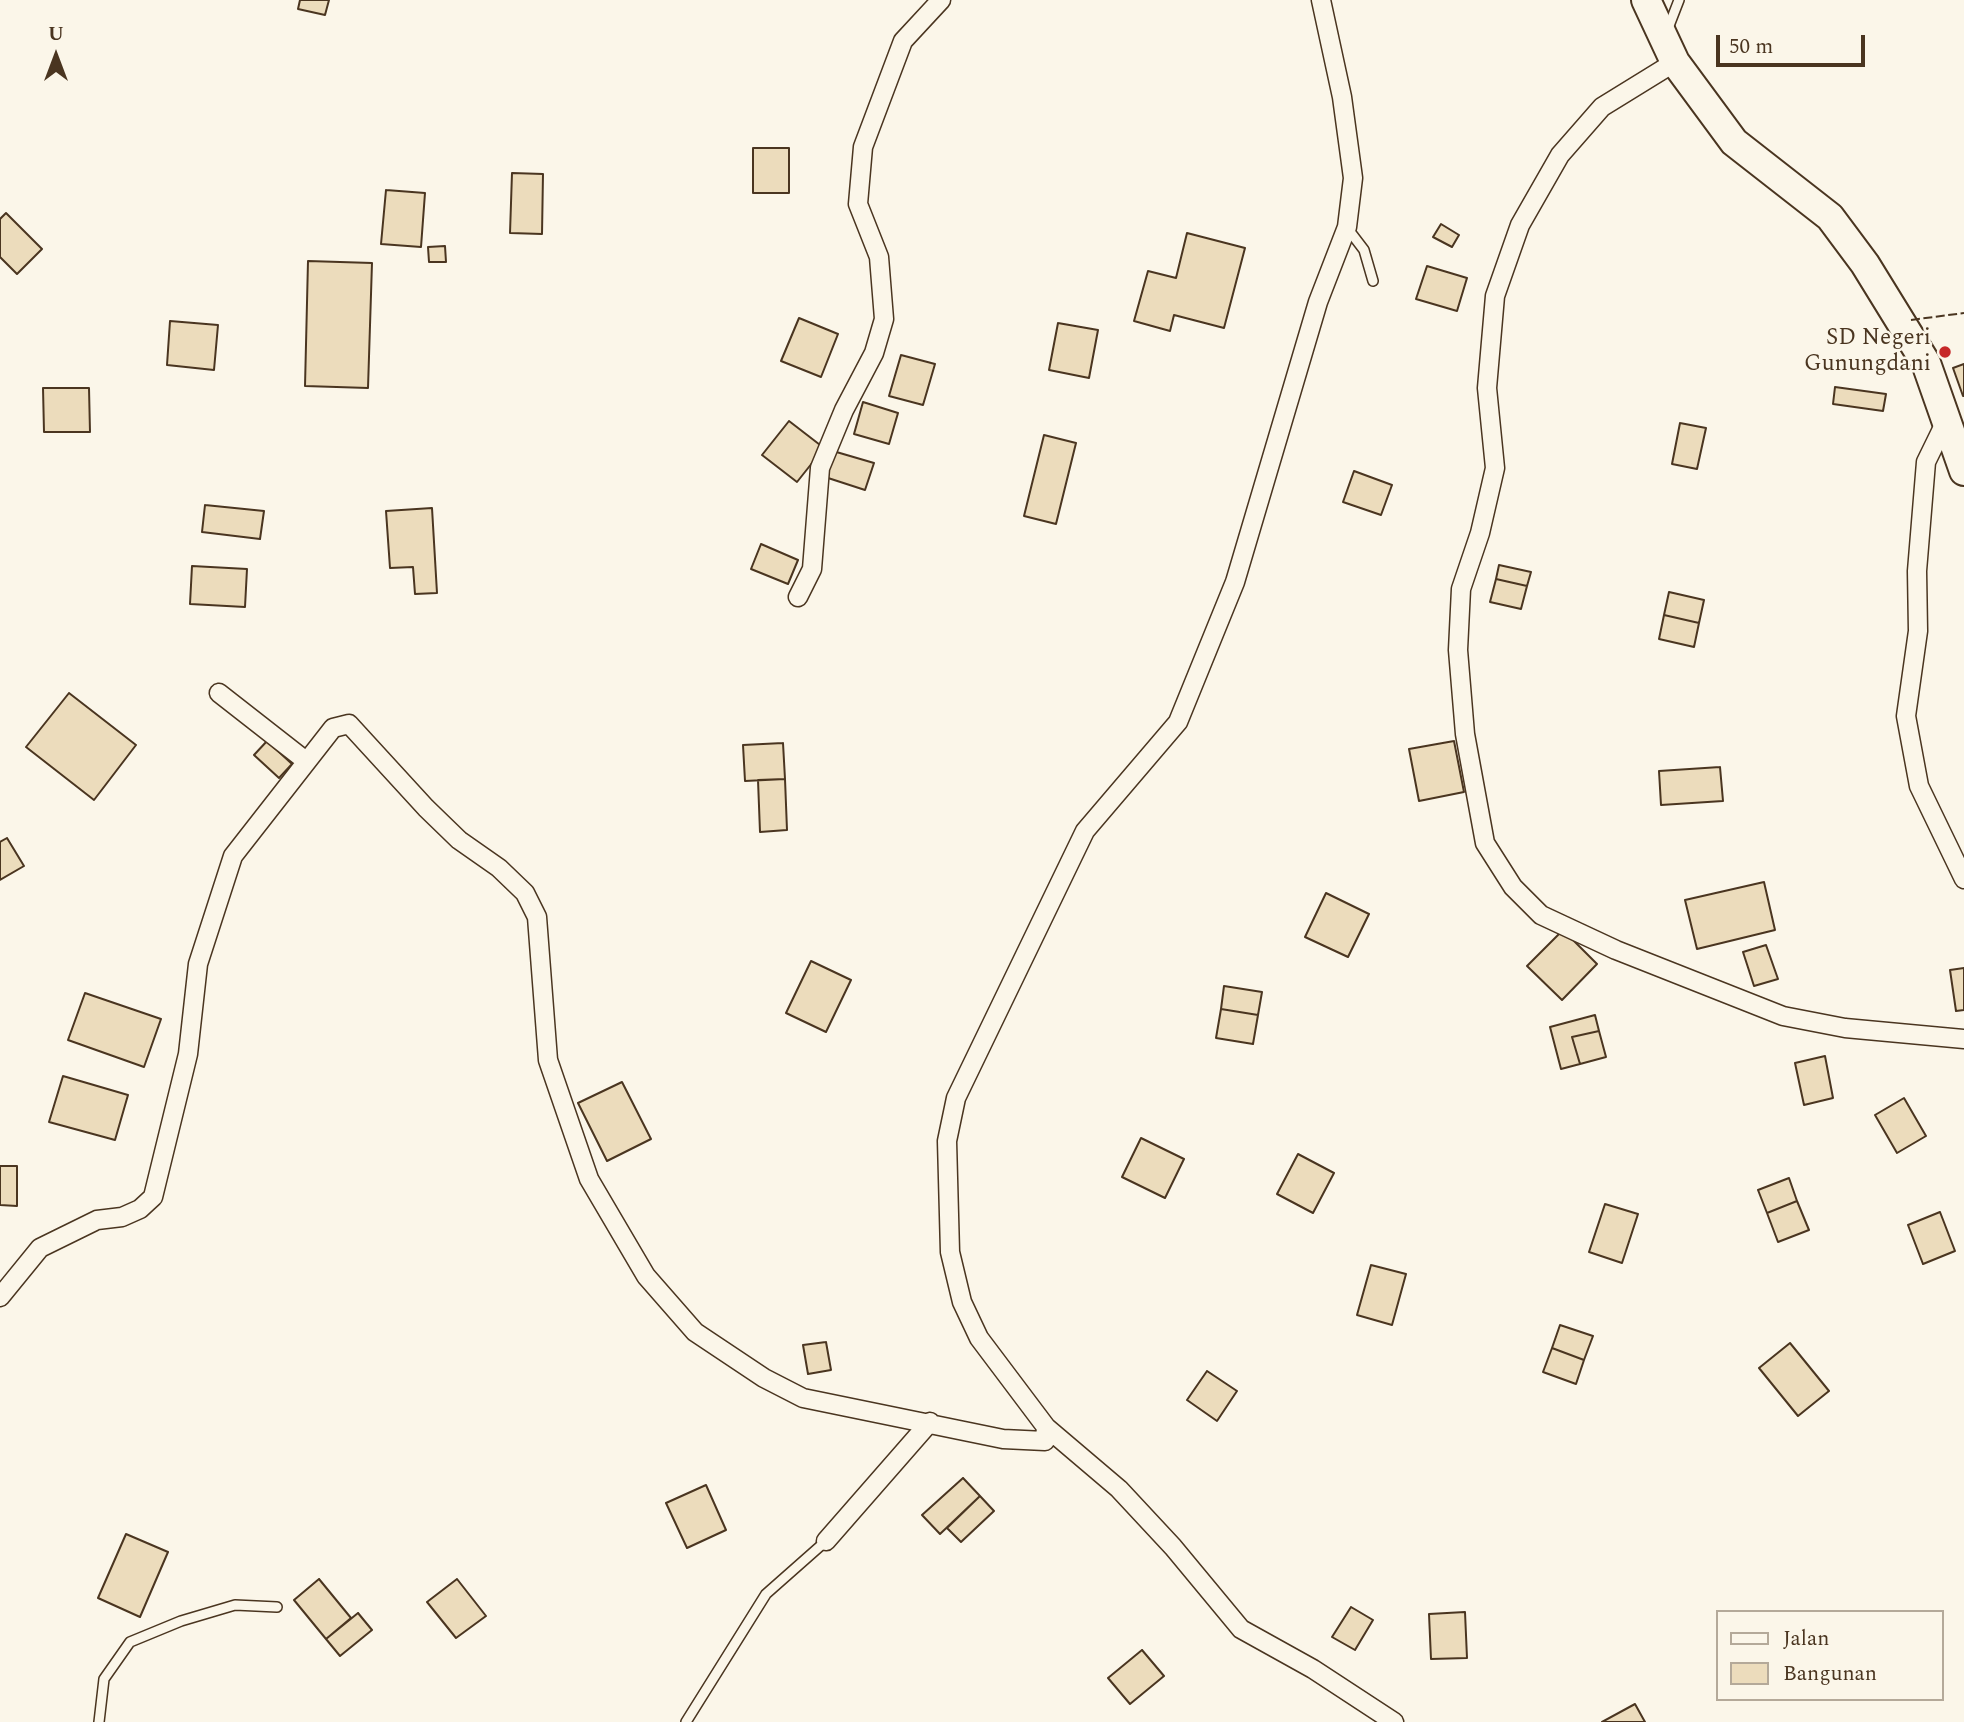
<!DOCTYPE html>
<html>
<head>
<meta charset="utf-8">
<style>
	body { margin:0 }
	#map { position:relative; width:1964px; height:1722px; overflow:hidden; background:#fbf6e9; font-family:Spectral,serif }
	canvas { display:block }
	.legend { position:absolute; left:1716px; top:1610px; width:228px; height:91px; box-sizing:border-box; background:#fbf6e9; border:2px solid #b4a999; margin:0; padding:9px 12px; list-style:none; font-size:21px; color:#4a3520 }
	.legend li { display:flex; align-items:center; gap:14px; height:35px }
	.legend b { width:35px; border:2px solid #b4a999 }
	.north { position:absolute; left:21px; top:21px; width:70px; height:70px; -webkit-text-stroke:5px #fbf6e9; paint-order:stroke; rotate:0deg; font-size:19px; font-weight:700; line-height:28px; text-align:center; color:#4a3520 }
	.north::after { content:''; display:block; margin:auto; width:24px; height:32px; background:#4a3520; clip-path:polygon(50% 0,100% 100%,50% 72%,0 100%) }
	.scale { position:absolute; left:1716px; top:35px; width:149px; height:32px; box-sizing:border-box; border:4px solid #4a3520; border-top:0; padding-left:9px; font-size:21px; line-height:24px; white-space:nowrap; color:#4a3520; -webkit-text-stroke:5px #fbf6e9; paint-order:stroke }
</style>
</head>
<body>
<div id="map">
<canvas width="1964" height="1722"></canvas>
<ul class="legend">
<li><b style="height:9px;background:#fbf6e9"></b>Jalan</li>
<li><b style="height:19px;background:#ecdcbc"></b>Bangunan</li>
</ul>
<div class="north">U</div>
<div class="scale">50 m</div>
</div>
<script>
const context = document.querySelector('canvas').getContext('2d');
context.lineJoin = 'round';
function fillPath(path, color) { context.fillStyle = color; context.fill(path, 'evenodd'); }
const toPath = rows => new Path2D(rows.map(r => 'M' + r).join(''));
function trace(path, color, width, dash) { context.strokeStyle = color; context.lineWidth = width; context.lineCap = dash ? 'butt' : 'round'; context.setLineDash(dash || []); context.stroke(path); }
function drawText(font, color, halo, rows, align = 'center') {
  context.font = font + ' Spectral,serif'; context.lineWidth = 5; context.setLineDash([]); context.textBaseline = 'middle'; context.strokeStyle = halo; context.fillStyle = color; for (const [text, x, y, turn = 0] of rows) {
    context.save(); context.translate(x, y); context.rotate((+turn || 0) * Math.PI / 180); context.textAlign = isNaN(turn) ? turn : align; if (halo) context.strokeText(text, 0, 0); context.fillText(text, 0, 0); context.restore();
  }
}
const building = toPath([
	[300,0,329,0,325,15,298,9,300,0],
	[753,148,789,148,789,193,753,193,753,148],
	[512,173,543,174,542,234,510,233,512,173],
	[386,190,425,193,421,247,381,244,386,190],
	[6,213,42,249,17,274,0,257,0,219,6,213],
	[1441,224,1459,235,1452,247,1433,237,1441,224],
	[1187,233,1245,248,1224,328,1174,315,1170,331,1134,321,1148,271,1176,278,1187,233],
	[445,246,446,262,429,262,428,247,445,246],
	[308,261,372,263,368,388,305,386,308,261],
	[1427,266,1467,278,1457,311,1416,299,1427,266],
	[799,318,838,334,821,377,781,361,799,318],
	[170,321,218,325,214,370,167,365,170,321],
	[1058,323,1098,330,1089,378,1049,370,1058,323],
	[901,355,935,364,923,405,889,396,901,355],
	[1964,364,1964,396,1963,396,1953,368,1964,364],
	[1835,387,1886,394,1883,411,1833,404,1835,387],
	[43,388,89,388,90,432,44,432,43,388],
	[863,402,898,413,889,444,854,434,863,402],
	[789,421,824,448,797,482,762,455,789,421],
	[1680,423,1706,428,1697,469,1672,464,1680,423],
	[1044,435,1076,443,1056,524,1024,516,1044,435],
	[833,451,874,463,865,490,825,477,833,451],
	[1354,471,1392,485,1381,515,1343,502,1354,471],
	[205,505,264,511,260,539,202,532,205,505],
	[432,508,437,593,415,594,413,567,390,568,386,511,432,508],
	[761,544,798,560,788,584,751,569,761,544],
	[1499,565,1531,572,1527,586,1496,579,1499,565],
	[192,566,247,569,245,607,190,604,192,566],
	[1496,579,1527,586,1521,609,1490,602,1496,579],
	[1669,592,1704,600,1699,623,1664,615,1669,592],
	[1664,615,1699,623,1694,647,1659,639,1664,615],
	[69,693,136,745,94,800,26,747,69,693],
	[267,741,292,764,279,778,254,755,267,741],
	[1454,741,1464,792,1419,801,1409,749,1454,741],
	[783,743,785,779,745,781,743,745,783,743],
	[1720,767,1723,801,1661,805,1659,771,1720,767],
	[785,779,787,830,760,832,758,780,785,779],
	[7,838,24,866,0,880,0,842,7,838],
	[1764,882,1775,930,1697,949,1685,900,1764,882],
	[1326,893,1369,914,1348,957,1305,937,1326,893],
	[1563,930,1597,964,1562,1000,1527,966,1563,930],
	[1766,945,1778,979,1754,986,1743,952,1766,945],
	[811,961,851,980,826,1032,786,1013,811,961],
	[1964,968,1964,1010,1956,1011,1950,970,1964,968],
	[1224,986,1262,992,1258,1015,1221,1009,1224,986],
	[85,993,161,1019,144,1067,68,1040,85,993],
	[1221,1009,1258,1015,1253,1044,1216,1038,1221,1009],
	[1595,1015,1599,1031,1572,1037,1580,1064,1561,1069,1550,1027,1595,1015],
	[1599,1031,1606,1057,1580,1064,1572,1037,1599,1031],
	[1825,1056,1833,1098,1804,1105,1795,1063,1825,1056],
	[63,1076,128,1095,115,1140,49,1122,63,1076],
	[622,1082,651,1139,607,1161,578,1103,622,1082],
	[1904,1098,1926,1136,1897,1153,1875,1115,1904,1098],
	[1141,1138,1184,1159,1165,1198,1122,1177,1141,1138],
	[1298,1154,1334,1173,1313,1213,1277,1194,1298,1154],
	[0,1166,17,1166,17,1206,0,1205,0,1166],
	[1789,1178,1797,1201,1767,1213,1758,1190,1789,1178],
	[1797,1201,1809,1230,1778,1242,1767,1213,1797,1201],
	[1605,1204,1638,1214,1622,1263,1589,1252,1605,1204],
	[1940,1212,1955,1251,1923,1264,1908,1225,1940,1212],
	[1371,1265,1406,1274,1392,1325,1357,1315,1371,1265],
	[1560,1325,1593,1336,1584,1360,1552,1348,1560,1325],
	[826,1342,831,1370,808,1374,803,1345,826,1342],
	[1790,1343,1829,1391,1798,1416,1759,1368,1790,1343],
	[1552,1348,1584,1360,1576,1384,1543,1372,1552,1348],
	[1207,1371,1237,1391,1217,1421,1187,1400,1207,1371],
	[963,1478,980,1496,940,1534,922,1515,963,1478],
	[706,1485,726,1530,687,1548,666,1503,706,1485],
	[980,1496,994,1511,961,1542,947,1528,980,1496],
	[126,1534,168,1552,140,1617,98,1598,126,1534],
	[319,1579,351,1618,326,1639,294,1600,319,1579],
	[457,1579,486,1616,456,1638,427,1602,457,1579],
	[1351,1607,1373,1620,1355,1650,1332,1637,1351,1607],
	[1465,1612,1467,1658,1431,1659,1429,1614,1465,1612],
	[358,1613,372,1630,340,1656,326,1639,358,1613],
	[1142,1650,1164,1676,1130,1704,1108,1678,1142,1650],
	[1635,1704,1645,1722,1602,1722,1635,1704]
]);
fillPath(building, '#ecdcbc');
trace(building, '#4a3520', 2);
const lane = toPath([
	[1667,31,1679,0],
	[1348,229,1364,250,1373,281],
	[99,1722,104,1679,130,1642,181,1621,235,1605,277,1607],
	[686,1722,766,1594,826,1541]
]);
const street = toPath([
	[1321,0,1342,97,1353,178,1347,227,1318,302,1235,582,1178,722,1085,831,956,1098,947,1141,950,1252,962,1302,979,1338,1046,1427,1119,1489,1173,1547,1241,1629,1313,1669,1394,1722],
	[1675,62,1602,107,1560,155,1520,225,1495,296,1487,388,1495,468,1480,533,1461,589,1458,650,1465,734,1485,843,1513,887,1541,915,1616,950,1783,1016,1845,1028,1964,1039],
	[1947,419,1926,462,1917,571,1918,631,1906,716,1919,786,1964,879],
	[798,597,812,569,820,468,844,410,874,353,884,319,879,257,858,204,863,147,903,41,941,0],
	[219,693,306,761],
	[0,1297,40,1248,97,1220,122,1217,140,1209,153,1197,188,1054,198,964,233,856,333,728,349,724,426,808,459,840,499,868,525,893,537,917,548,1060,589,1179,646,1276,695,1332,764,1378,803,1398,1003,1439,1045,1441,1046,1427],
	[826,1541,930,1422]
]);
const primary = toPath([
	[1646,0,1675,62,1734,142,1830,217,1865,264,1926,363,1964,471]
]);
trace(lane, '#4a3520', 12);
trace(street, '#4a3520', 21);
trace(primary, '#4a3520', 32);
trace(lane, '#fbf6e9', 9);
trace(street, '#fbf6e9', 18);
trace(primary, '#fbf6e9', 28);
trace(toPath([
	[1911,320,1964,313]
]), '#4a3520', 2, [9, 3.5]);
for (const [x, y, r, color] of [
	[1945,352,7,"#c62828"]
]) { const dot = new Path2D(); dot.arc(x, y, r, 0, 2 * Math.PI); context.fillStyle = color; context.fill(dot); trace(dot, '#fbf6e9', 2.5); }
drawText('23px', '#4a3520', '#fbf6e9', [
	["SD Negeri",1931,339],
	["Gunungdani",1931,365]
], 'right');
</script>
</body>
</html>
